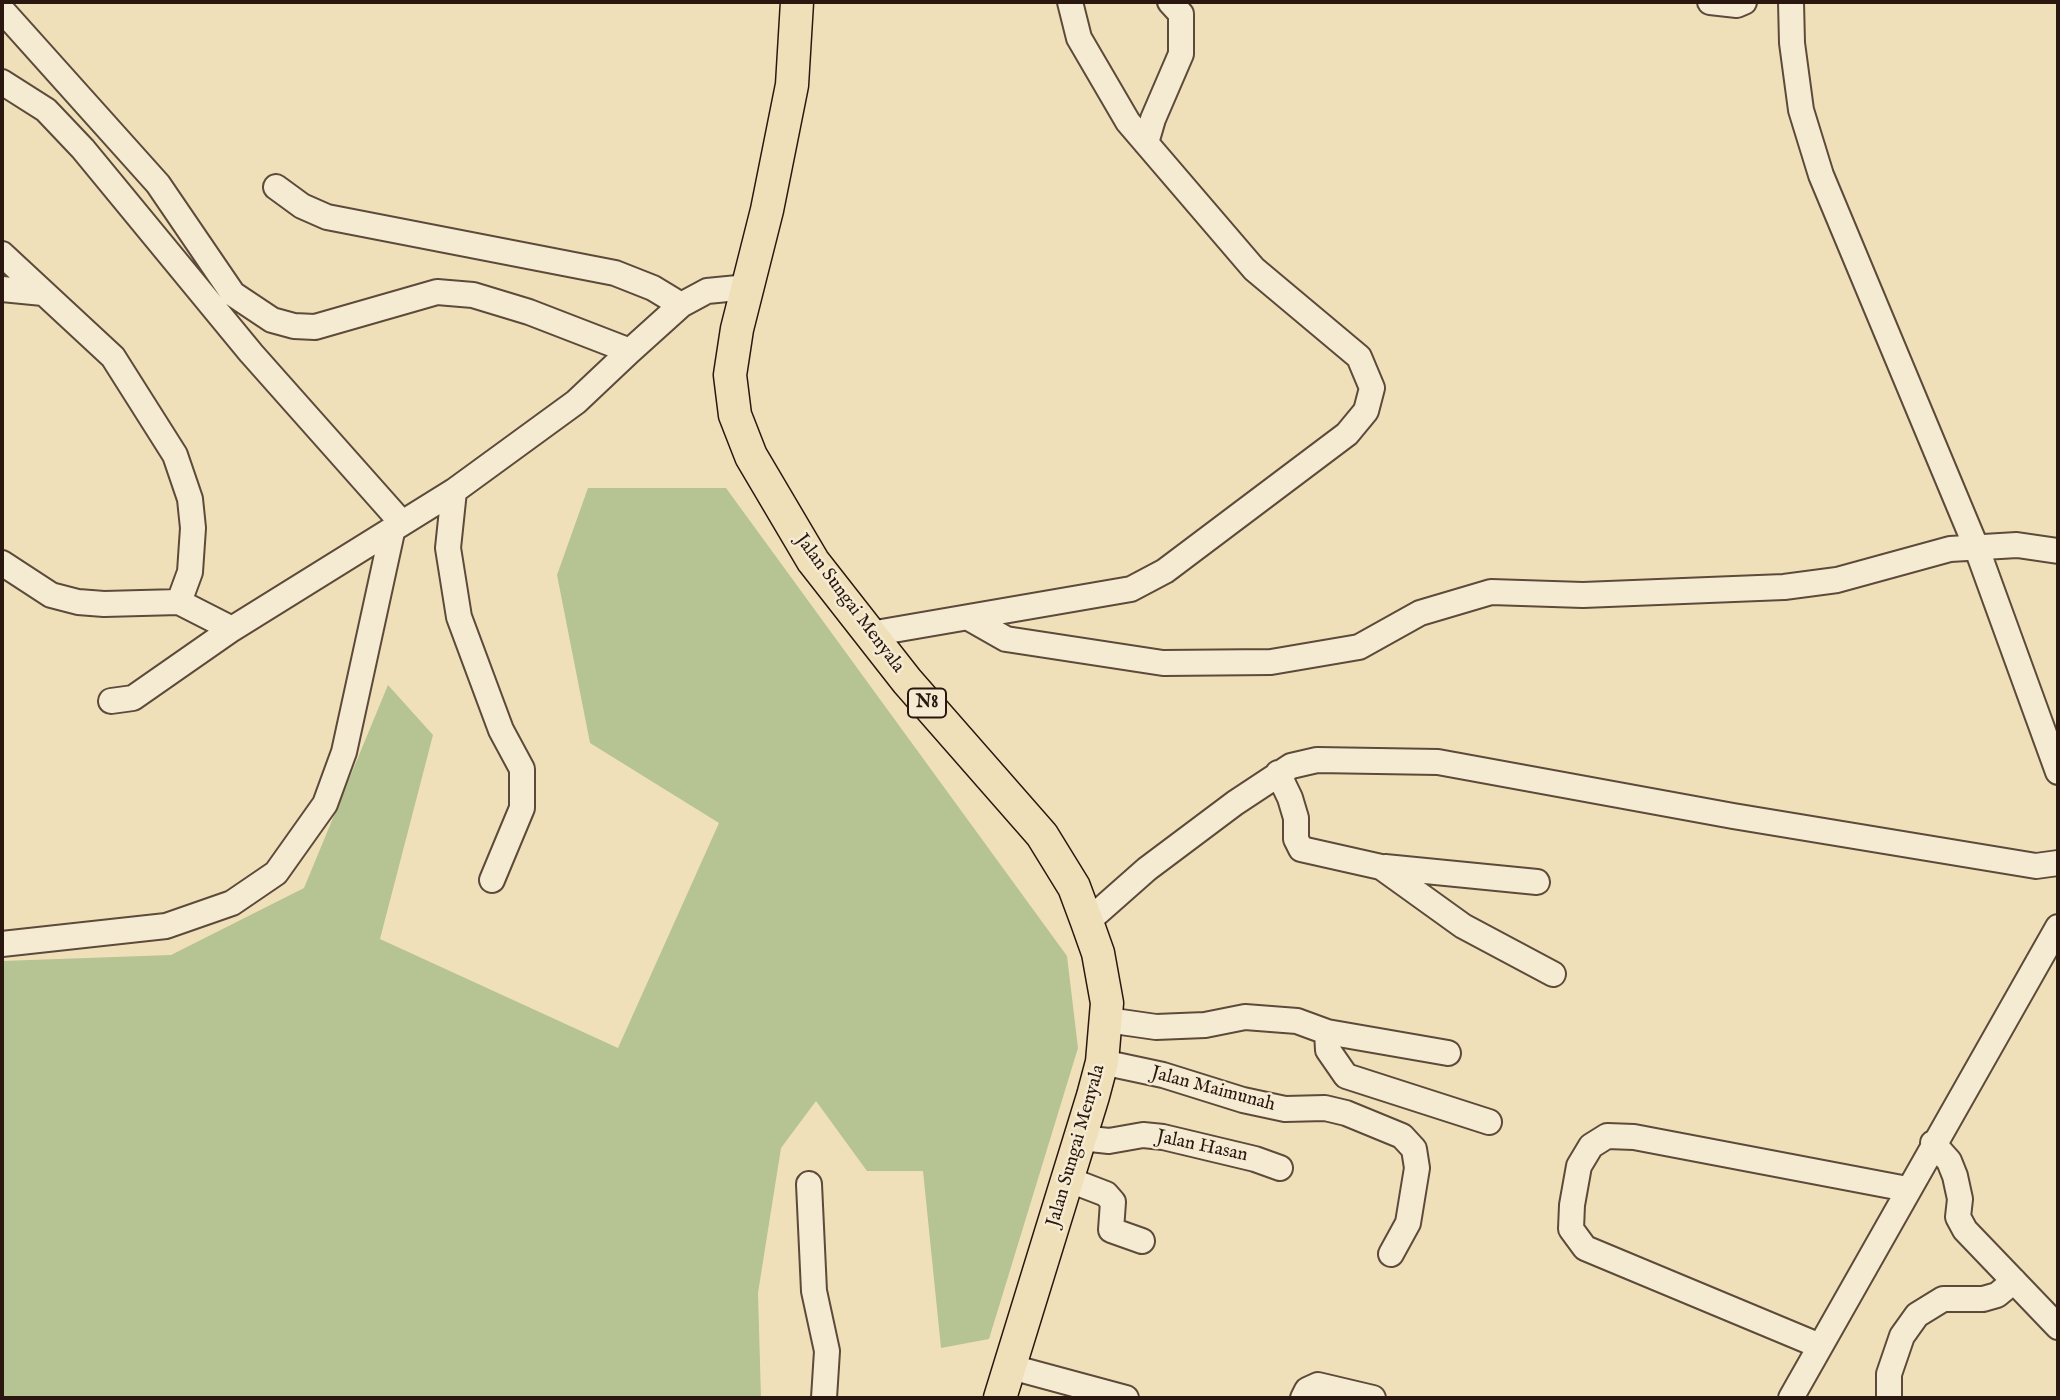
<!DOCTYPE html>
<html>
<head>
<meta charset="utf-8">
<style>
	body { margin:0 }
	#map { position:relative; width:2060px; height:1400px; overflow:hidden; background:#f0e0ba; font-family:"IM FELL English",serif }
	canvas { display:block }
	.frame { position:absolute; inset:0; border:4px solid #2a1810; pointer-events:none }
</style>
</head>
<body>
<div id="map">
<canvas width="2060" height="1400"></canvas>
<div class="frame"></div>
</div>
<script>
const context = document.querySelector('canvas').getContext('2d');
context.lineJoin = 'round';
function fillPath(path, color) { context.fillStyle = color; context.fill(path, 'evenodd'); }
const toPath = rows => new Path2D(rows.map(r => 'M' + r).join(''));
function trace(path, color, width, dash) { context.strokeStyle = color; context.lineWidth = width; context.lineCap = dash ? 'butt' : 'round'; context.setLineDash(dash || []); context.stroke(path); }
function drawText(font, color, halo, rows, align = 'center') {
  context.font = font + ' "IM FELL English",serif'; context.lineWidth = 5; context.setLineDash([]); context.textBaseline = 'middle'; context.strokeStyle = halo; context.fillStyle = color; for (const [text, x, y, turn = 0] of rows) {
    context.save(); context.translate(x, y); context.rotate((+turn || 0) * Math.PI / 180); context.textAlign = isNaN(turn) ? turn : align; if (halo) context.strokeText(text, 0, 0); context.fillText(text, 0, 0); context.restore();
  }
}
fillPath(toPath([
	[588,488,726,488,1067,956,1078,1048,989,1339,941,1348,923,1171,867,1171,816,1101,781,1148,758,1293,761,1398,2,1398,2,961,171,955,304,888,388,685,433,735,380,939,618,1048,719,823,590,743,557,575]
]), '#b6c392');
const minor = toPath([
	[1710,2,1737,5,1744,2],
	[1791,2,1792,43,1801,110,1821,175,1977,549,2058,772],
	[2,10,158,184,233,294,272,320,294,326,315,327,437,292,473,295,529,312,630,351,681,305,707,291,748,287],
	[2,82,46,110,83,149,251,353,402,523],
	[1146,143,1153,119,1181,54,1181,14,1170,2],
	[276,187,302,206,327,217,615,273,653,288,681,305],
	[2,254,113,357,175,455,190,499,193,528,190,572,179,602],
	[2,289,43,293],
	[454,491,448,548,459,617,501,730,522,769,522,808,492,880],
	[2,563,51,595,78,602,104,604,179,602,232,629],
	[969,618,1006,639,1163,663,1271,662,1359,647,1420,613,1491,592,1583,595,1784,587,1837,580,1950,549,2017,545,2058,551],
	[870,634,1131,589,1165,571,1347,434,1366,411,1372,388,1359,357,1254,269,1128,122,1079,38,1070,2],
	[111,701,133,698,232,629,454,491,576,402,630,351],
	[1278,773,1290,798,1296,818,1296,839,1301,849,1381,867,1463,926,1553,974],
	[1385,867,1537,882],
	[1087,922,1147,869,1235,803,1291,766,1317,760,1438,762,1733,816,2036,866,2058,863],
	[2,944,166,926,232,903,276,873,325,804,344,752,392,532],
	[1107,1020,1156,1027,1205,1025,1245,1017,1297,1021,1327,1032,1328,1050,1346,1076,1489,1122],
	[1327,1032,1448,1053],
	[1102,1062,1163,1075,1243,1100,1285,1109,1325,1108,1346,1113,1402,1136,1414,1149,1417,1168,1408,1223,1391,1254],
	[1081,1138,1109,1141,1143,1135,1163,1137,1255,1159,1280,1168],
	[1933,1143,1949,1161,1955,1176,1960,1199,1958,1217,1965,1230,2058,1327],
	[1067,1179,1106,1194,1113,1202,1111,1230,1142,1241],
	[809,1184,814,1291,827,1351,824,1398],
	[1820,1346,1585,1248,1571,1229,1572,1205,1579,1166,1591,1146,1607,1136,1634,1137,1907,1189],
	[1011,1367,1126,1398],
	[1303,1398,1307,1390,1318,1385,1373,1398],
	[1791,1398,2058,927],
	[1889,1398,1889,1374,1902,1336,1917,1315,1943,1299,1983,1299,1997,1295,2014,1281]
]);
const major = toPath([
	[797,2,792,85,767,210,737,329,730,375,735,415,751,456,813,561,907,681,1042,835,1074,887,1087,922,1098,953,1107,1003,1102,1062,1093,1096,1000,1398]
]);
trace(minor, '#5c4a3a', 28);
trace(major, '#2a1810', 35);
trace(minor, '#f5ebd2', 24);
trace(major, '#f0e0ba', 32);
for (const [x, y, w] of [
	[927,703,38]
]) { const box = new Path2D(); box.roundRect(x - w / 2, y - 14.5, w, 29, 5); context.fillStyle = '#f5ebd2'; context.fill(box); trace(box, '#2a1810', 2); }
drawText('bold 18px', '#2a1810', null, [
	["N8",927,703]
]);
drawText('19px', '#2a1810', '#f5ebd2', [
	["Jalan Sungai Menyala",849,604,53],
	["Jalan Maimunah",1213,1090,15],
	["Jalan Sungai Menyala",1077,1146,-74],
	["Jalan Hasan",1202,1147,12]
]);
</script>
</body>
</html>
